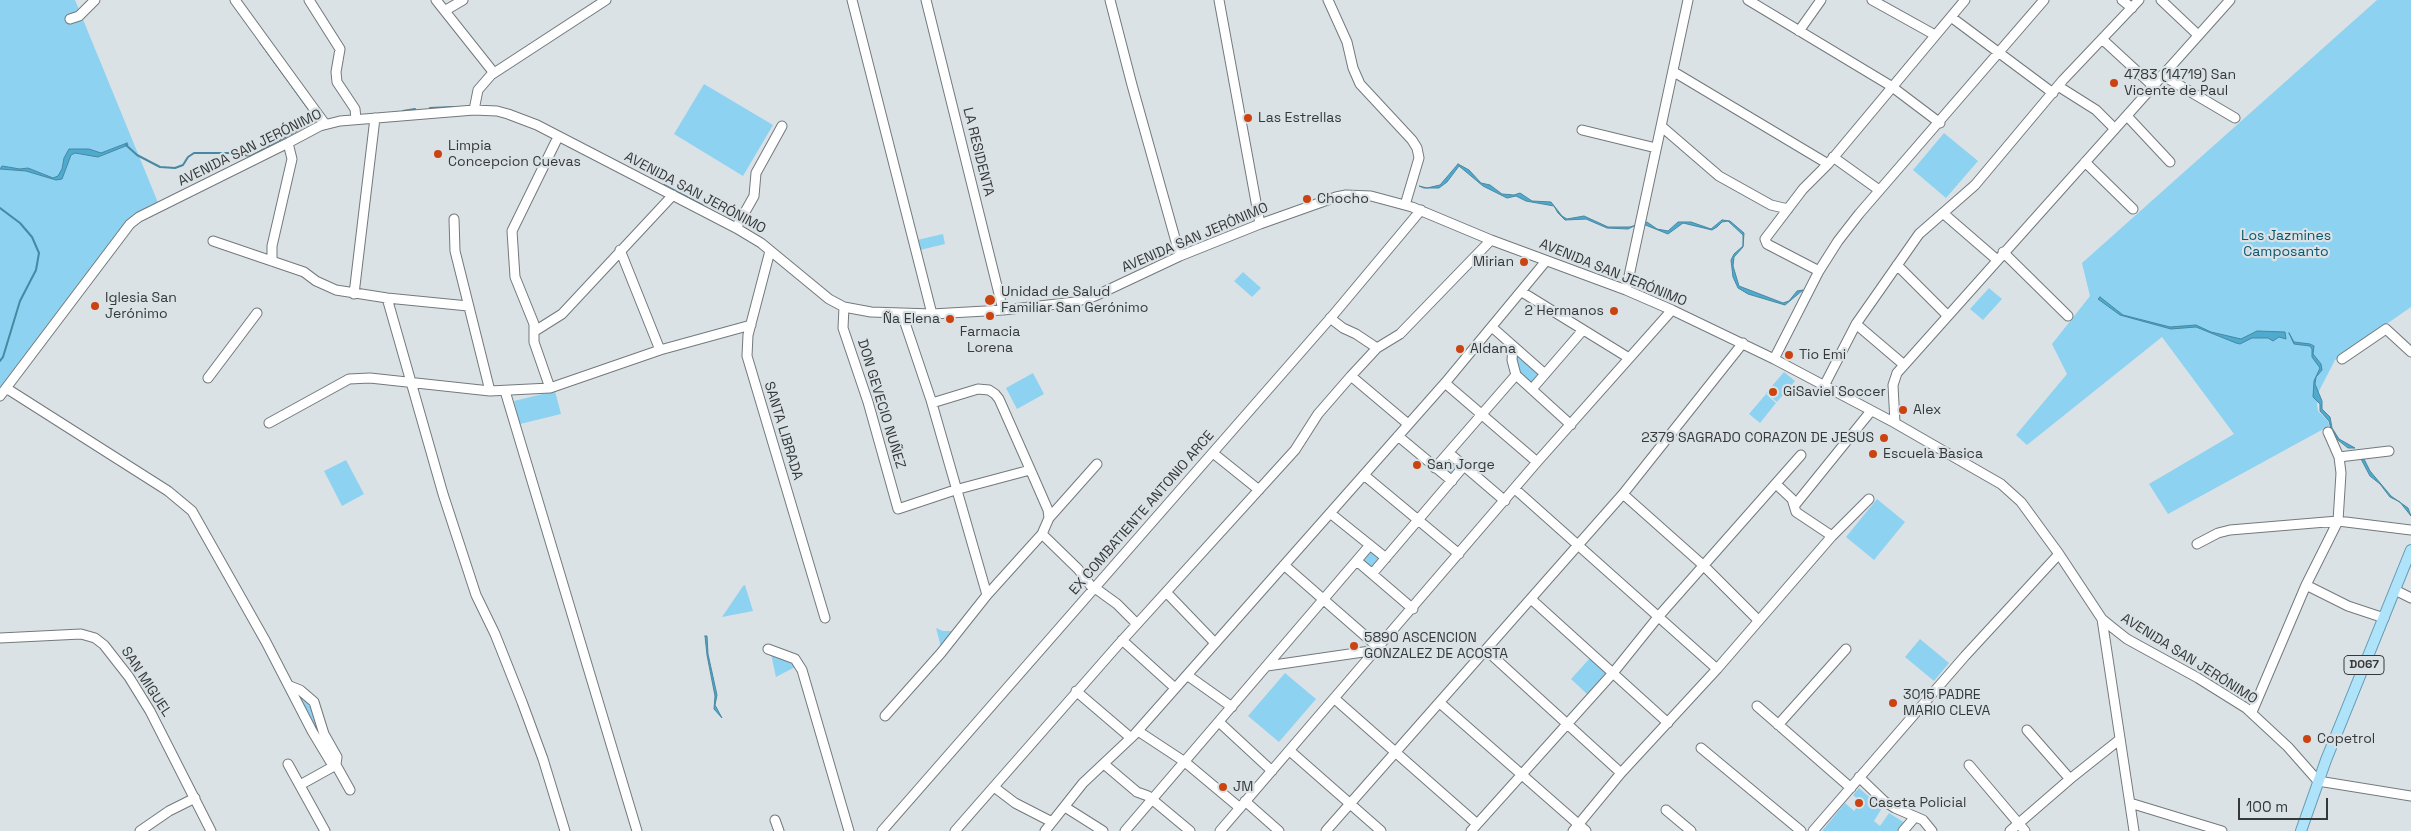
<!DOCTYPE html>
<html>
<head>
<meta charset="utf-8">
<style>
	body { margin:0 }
	#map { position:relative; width:2411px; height:831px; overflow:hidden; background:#dbe2e5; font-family:"Space Grotesk",sans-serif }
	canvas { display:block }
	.scale { position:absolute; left:2238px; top:798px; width:90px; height:22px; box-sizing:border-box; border:2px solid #36393a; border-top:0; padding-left:6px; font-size:15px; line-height:18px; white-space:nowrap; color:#36393a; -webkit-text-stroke:4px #dbe2e5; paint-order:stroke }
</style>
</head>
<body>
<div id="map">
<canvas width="2411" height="831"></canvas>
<div class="scale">100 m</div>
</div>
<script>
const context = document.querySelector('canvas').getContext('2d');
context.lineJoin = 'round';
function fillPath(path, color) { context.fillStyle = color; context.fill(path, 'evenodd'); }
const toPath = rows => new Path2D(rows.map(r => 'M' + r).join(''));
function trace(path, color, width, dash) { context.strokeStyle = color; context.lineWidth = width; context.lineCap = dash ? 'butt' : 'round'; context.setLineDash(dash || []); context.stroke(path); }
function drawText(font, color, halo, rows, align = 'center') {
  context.font = font + ' "Space Grotesk",sans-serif'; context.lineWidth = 4.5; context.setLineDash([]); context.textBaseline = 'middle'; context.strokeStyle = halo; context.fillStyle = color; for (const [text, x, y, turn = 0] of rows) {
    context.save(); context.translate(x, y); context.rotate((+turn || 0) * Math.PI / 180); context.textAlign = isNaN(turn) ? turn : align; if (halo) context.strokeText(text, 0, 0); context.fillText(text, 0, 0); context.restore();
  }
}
fillPath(toPath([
	[0,0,75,0,159,205,137,215,0,391],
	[2377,0,2411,0,2411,307,2335,360,2319,391,2317,405,2318,411,2328,421,2329,426,2168,514,2149,484,2234,434,2162,337,2027,445,2016,435,2067,374,2052,344,2090,296,2082,263],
	[704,84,773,125,743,176,674,134],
	[1944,133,1978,161,1946,198,1913,170],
	[943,234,945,244,920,250,917,240],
	[1243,272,1261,288,1252,297,1234,281],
	[1989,288,2002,299,1983,320,1970,309],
	[1517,353,1541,374,1532,385,1521,376,1515,364],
	[1784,372,1795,381,1777,402,1766,393],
	[1033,373,1044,394,1017,409,1006,388],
	[555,391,561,414,520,424,514,401],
	[1766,394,1776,403,1760,423,1749,414],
	[1449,456,1461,466,1453,477,1440,467],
	[346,460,364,494,342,506,324,471],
	[1877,499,1905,522,1874,560,1846,537],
	[1370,550,1381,558,1372,570,1361,562],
	[745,585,753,611,722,617,743,586],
	[936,628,943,631,956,631,941,647],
	[1920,639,1949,663,1934,681,1905,657],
	[771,654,793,660,795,667,776,677],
	[1591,657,1607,672,1587,694,1571,679],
	[1285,673,1316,699,1279,742,1248,716],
	[292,689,308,699,334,760],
	[1859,788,1882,808,1874,821,1880,826,1889,813,1905,823,1898,831,1822,831,1845,803,1854,811,1861,802,1853,795]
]), '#8dd2f1');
const water = toPath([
	[260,43,317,121,250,156,314,122,315,119,260,43],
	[127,143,128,145,98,157,75,153,71,155,62,179,56,180,26,171,0,169,2,166,20,169,28,168,53,178,58,176,62,169,64,158,69,149,89,149,101,153,127,143],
	[1458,164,1469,170,1481,183,1490,185,1502,194,1514,195,1520,193,1532,201,1551,202,1562,216,1567,219,1584,216,1608,227,1630,227,1636,225,1628,229,1607,228,1586,219,1565,220,1558,213,1554,206,1526,201,1516,196,1507,198,1483,186,1459,166,1447,182,1439,188,1424,188,1419,186,1427,188,1440,185,1458,164],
	[1722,220,1730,221,1744,233,1743,247,1734,257,1733,266,1739,286,1783,303,1789,301,1797,291,1803,290,1785,305,1748,294,1738,288,1733,277,1731,260,1734,254,1743,246,1743,235,1728,221,1722,222,1717,227,1712,230,1683,223,1668,234,1643,224,1647,222,1657,229,1668,231,1678,222,1691,222,1711,229,1722,220],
	[2100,297,2123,315,2170,327,2196,325,2211,332,2241,339,2257,331,2285,332,2286,339,2279,337,2273,341,2268,338,2252,338,2240,344,2236,343,2196,327,2171,329,2120,315,2098,299,2100,297],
	[2289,333,2294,342,2310,344,2314,346,2313,354,2321,364,2322,370,2316,377,2315,384,2322,401,2322,409,2330,417,2332,428,2339,439,2355,448,2348,448,2338,440,2331,429,2329,421,2320,411,2320,404,2313,397,2314,381,2320,368,2312,357,2312,349,2310,346,2294,344,2289,333],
	[2361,459,2364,459,2370,471,2391,496,2408,508,2411,516,2400,502,2390,497,2380,484,2370,476,2361,459],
	[705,636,707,636,708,654,717,695,715,705,722,718,714,709,715,696,707,655,705,636]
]);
fillPath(water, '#4eaace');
trace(water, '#4788a2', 1);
trace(toPath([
	[430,108,453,107],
	[403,111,415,109],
	[126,145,137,155,160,167,175,168,183,165,188,157,194,153,230,153,251,156],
	[664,185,704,206],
	[0,208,20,223,32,237,39,253,36,270,20,301,3,357,0,361]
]), '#4788a2', 2);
const minor = toPath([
	[235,0,325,124],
	[309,0,340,49,336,72,337,82,355,109,356,119],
	[436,0,494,73],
	[852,0,932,314],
	[926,0,1003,310],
	[1110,0,1132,85,1180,256],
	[1219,0,1260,224],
	[1328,0,1347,42,1353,68,1360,84,1412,140,1417,148,1419,158,1405,205],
	[1748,0,1891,86,1940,123],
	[1872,0,1935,35],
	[2122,0,2132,8],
	[2161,0,2198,35],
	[446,10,463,0],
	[1951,17,2053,93],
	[70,19,79,16,95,0],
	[1799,31,1821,0],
	[2102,39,2153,86],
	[1674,72,1828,164],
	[2162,75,2235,118],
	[2058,86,2096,110,2115,129],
	[474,110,478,90,491,75,606,0],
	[2127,116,2170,162],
	[1661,126,1719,176,1771,205,1788,209],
	[1582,130,1656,148],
	[1833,157,1879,190],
	[2085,162,2133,209],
	[1944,214,1996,259],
	[454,219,455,251,490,391],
	[736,228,754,196,756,173,782,126],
	[213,241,304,272,316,281,336,290,387,298,468,306],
	[620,250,660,350],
	[770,251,748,335,747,356,825,618],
	[2003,252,2068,316],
	[272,261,272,246,292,159,288,143],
	[1897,265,1947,315],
	[1819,271,1767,244,1765,239,1803,189,1828,164,1965,0],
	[1626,290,1688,0],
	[1522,292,1629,358],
	[354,294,375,118],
	[387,298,443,494,476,595,495,634,522,702,543,759,565,831],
	[844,307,843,328,868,402,898,509,955,490,1030,470],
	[902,314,931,400,987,595],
	[1330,318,1343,328,1356,334,1377,348],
	[1856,324,1903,364],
	[1493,328,1545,374],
	[535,331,562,314,673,195],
	[1513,346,1512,360,1516,375,1571,425],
	[1774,359,1819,271,1838,241,1859,214,2044,0],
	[2342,359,2386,329,2411,352],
	[1351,376,1408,424],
	[208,378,257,313],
	[1445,383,1537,462],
	[1824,386,1856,324,1919,234,1975,185,2063,80,2139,0],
	[6,388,168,491,192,511,266,642,312,731,330,761,336,765,350,790],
	[550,388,534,342,534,324,515,277,512,231,558,137],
	[1532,389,1583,330],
	[505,391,637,831],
	[0,396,130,224,139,217,288,143,320,126,340,121,474,110,497,111,508,114,537,125,736,228,761,243,829,299,844,307,871,312,932,314,1003,310,1075,302,1095,296,1180,256,1260,224,1336,197,1346,195,1371,196,1412,207,1491,240,1626,290,1672,310,1774,359,1895,423,1987,476,2001,484,2021,502,2059,554,2102,619,2113,628,2127,639,2198,678,2246,708,2288,747,2318,781,2411,796],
	[932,403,978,389,989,390,995,394,999,399,1034,478,1048,510,1049,518],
	[269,423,349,379,370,378,490,391,550,388,660,350,751,325],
	[1895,423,1893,385,1897,373,2230,0],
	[2328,432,2339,457,2341,473,2338,521,2306,585,2348,606,2384,618],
	[1398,436,1452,481],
	[1213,453,1259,490],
	[1449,453,1505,501],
	[2339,457,2389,451],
	[1435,468,1516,375],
	[1364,475,1459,554],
	[1776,484,1792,499,1796,512,1832,536],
	[1515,489,1717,669],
	[1623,494,1704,566,1758,620],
	[1795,505,1871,411],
	[1330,513,1386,558],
	[1042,534,1078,569,1094,590],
	[2197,544,2218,533,2230,530,2338,521,2411,530],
	[1357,561,1413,609],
	[1284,565,1379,648],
	[1372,574,1464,466],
	[1095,588,1117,604,1137,624],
	[2395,590,2411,598],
	[1166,592,1215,643],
	[1531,599,1668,723],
	[2102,619,2134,831],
	[0,638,81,634,95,638,104,645,129,677,150,711,211,831],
	[1122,640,1175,688],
	[768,649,795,659,802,670,849,831],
	[1486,650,1621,773],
	[1267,666,1377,650],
	[1187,675,1232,707],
	[290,686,300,690,314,702,324,734,337,757,336,764],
	[1076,691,1131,738],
	[1335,699,1477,824],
	[1440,703,1586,831],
	[1757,706,1851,788],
	[2252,712,2306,585],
	[885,716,941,653,987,595,1042,534,1049,518,1097,464],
	[1219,722,1272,771],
	[1778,725,1846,649],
	[2027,730,2070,779],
	[1138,731,1185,762,1240,808],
	[1701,748,1801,831],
	[1290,751,1381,831],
	[288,764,325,831],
	[1104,764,1137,792,1148,796,1190,831],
	[1969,765,2025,831],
	[1859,777,1884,801,1895,808,1923,820,1932,831],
	[300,785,336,765],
	[994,787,1015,803,1052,822],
	[1245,801,1279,831],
	[2130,803,2222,831],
	[1065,807,1103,831],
	[1666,810,1691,831],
	[775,820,779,831],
	[140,831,169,811,195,798],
	[882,831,1334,314,1421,210],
	[955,831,1118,645,1295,450,1318,414,1351,376,1377,348,1400,334,1491,240],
	[1045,831,1083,783,1134,735,1445,383,1546,261],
	[1125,831,1370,545],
	[1220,831,1537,462,1672,310],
	[1326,831,1623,494,1743,343],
	[1471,831,1613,673,1658,617,1801,455],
	[1573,831,1621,773,1717,669,1832,536,1869,499],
	[1813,831,1965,656,2059,554],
	[1903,831,1915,817],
	[2010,831,2070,779,2119,740]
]);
const major = toPath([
	[2301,831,2326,760,2411,550]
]);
trace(minor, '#73797c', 11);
trace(major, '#629cb4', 12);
trace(minor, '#fff', 9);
trace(major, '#afe3f9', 10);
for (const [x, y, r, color] of [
	[2114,83,5,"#ca4311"],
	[1248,118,5,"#ca4311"],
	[438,154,5,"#ca4311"],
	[1307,199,5,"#ca4311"],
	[1524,262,5,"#ca4311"],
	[990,300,6,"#ca4311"],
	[95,306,5,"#ca4311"],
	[1614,311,5,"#ca4311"],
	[990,316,5,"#ca4311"],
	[950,319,5,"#ca4311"],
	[1460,349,5,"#ca4311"],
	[1789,355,5,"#ca4311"],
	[1773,392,5,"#ca4311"],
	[1903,410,5,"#ca4311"],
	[1884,438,5,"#ca4311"],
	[1873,454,5,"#ca4311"],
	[1417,465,5,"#ca4311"],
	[1354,646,5,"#ca4311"],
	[1893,703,5,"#ca4311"],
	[2307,739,5,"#ca4311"],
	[1223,787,5,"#ca4311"],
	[1859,803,5,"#ca4311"]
]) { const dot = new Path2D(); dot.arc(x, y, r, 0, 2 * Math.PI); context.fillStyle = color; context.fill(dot); trace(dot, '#dbe2e5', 2); }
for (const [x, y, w] of [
	[2364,665,40]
]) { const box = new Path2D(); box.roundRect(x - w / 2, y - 9.5, w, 19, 4); context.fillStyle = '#dbe2e5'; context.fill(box); trace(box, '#36393a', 1); }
drawText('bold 12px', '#36393a', null, [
	["D067",2364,665]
]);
drawText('14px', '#36393a', '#dbe2e5', [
	["4783 (14719) San",2124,75],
	["Vicente de Paul",2124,91],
	["Las Estrellas",1258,118],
	["Limpia",448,146],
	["Concepcion Cuevas",448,162],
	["Chocho",1317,199],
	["Mirian",1514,262,"right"],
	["Unidad de Salud",1001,292],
	["Familiar San Gerónimo",1001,308],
	["Iglesia San",105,298],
	["Jerónimo",105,314],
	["2 Hermanos",1604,311,"right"],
	["Ña Elena",940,319,"right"],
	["Farmacia",990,332,"center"],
	["Lorena",990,348,"center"],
	["Aldana",1470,349],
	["Tio Emi",1799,355],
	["GiSaviel Soccer",1783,392],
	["Alex",1913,410],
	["2379 SAGRADO CORAZON DE JESUS",1874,438,"right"],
	["Escuela Basica",1883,454],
	["San Jorge",1427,465],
	["5890 ASCENCION",1364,638],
	["GONZALEZ DE ACOSTA",1364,654],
	["3015 PADRE",1903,695],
	["MARIO CLEVA",1903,711],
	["Copetrol",2317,739],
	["JM",1233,787],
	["Caseta Policial",1869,803]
], 'left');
drawText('14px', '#36393a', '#dbe2e5', [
	["AVENIDA SAN JERÓNIMO",250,148,-26],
	["LA RESIDENTA",978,152,76],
	["AVENIDA SAN JERÓNIMO",695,193,28],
	["AVENIDA SAN JERÓNIMO",1195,238,-23],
	["AVENIDA SAN JERÓNIMO",1613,273,22],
	["DON GEVECIO NUÑEZ",881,404,73],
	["SANTA LIBRADA",783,431,73],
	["EX COMBATIENTE ANTONIO ARCE",1142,513,-49],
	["AVENIDA SAN JERÓNIMO",2189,659,32],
	["SAN MIGUEL",146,682,57]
]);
drawText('14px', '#095670', '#dbe2e5', [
	["Los Jazmines",2286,236],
	["Camposanto",2286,252]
]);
</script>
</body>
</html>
